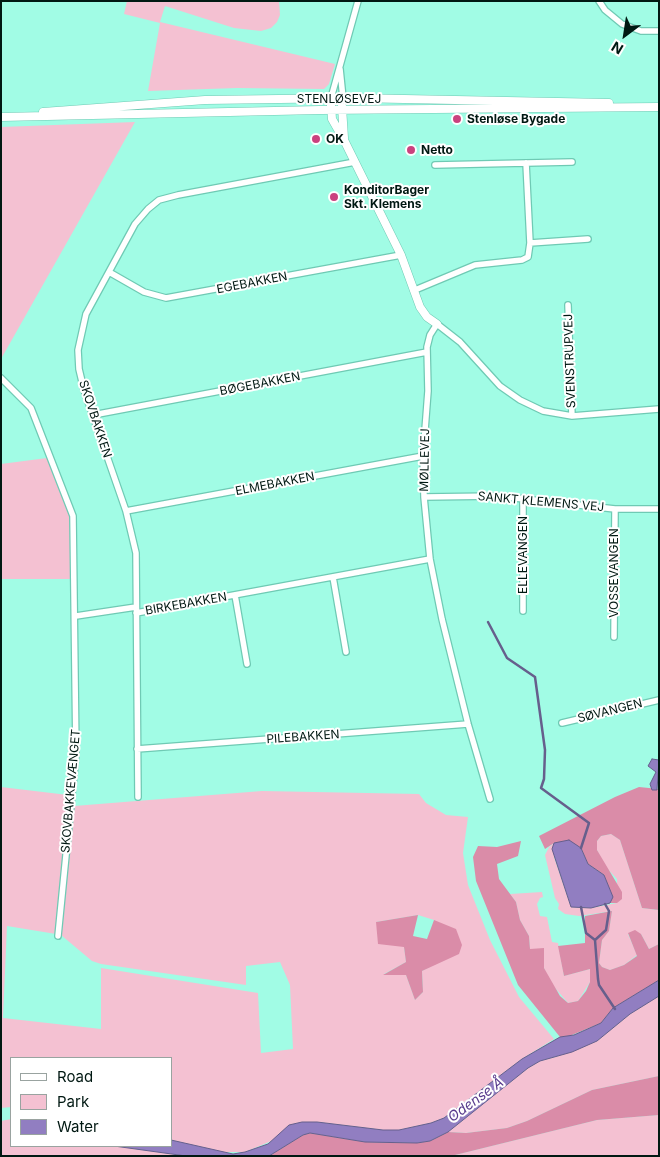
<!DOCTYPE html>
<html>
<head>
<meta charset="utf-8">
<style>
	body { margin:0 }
	#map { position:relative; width:660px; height:1157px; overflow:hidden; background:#a1fce5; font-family:Inter,sans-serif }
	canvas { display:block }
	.frame { position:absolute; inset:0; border:2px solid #001812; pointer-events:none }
	.legend { position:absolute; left:10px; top:1057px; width:162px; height:90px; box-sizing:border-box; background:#fff; border:1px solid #99a3a0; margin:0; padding:6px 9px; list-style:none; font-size:15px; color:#001812 }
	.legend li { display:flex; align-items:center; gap:10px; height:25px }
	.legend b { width:25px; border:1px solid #99a3a0 }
	.north { position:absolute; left:600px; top:10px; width:50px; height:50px; -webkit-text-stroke:4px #fff; paint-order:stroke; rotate:211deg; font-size:14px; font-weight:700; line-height:20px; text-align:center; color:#001812 }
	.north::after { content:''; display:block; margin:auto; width:18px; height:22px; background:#001812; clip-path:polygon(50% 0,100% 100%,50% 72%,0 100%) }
</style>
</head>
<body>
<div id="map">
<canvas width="660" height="1157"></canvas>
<div class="frame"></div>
<ul class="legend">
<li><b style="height:6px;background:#fff"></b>Road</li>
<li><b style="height:14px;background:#f4c1d2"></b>Park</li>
<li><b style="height:14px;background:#917ec1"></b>Water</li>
</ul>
<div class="north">N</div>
</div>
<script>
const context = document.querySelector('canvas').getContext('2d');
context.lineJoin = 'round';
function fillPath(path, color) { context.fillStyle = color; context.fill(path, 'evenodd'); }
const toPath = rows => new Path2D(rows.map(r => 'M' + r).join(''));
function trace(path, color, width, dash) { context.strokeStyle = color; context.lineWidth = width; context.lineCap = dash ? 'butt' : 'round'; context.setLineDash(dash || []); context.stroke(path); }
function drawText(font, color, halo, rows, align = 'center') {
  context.font = font + ' Inter,sans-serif'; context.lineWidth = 4; context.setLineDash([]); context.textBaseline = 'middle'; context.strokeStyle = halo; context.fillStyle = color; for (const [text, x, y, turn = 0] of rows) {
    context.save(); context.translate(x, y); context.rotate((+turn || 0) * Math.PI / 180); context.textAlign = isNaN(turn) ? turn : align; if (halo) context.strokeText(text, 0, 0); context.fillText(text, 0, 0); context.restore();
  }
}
fillPath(toPath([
	[127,1,279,1,280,15,277,22,271,28,261,31,234,28,165,6,160,22,335,64,329,84,324,89,237,88,148,91,160,23,124,14],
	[135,122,1,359,1,127],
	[47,458,70,516,74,579,1,579,1,464],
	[1,787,68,795,56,934,7,926,3,1018,101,1029,101,968,258,993,261,1053,293,1049,290,985,280,962,246,966,246,985,101,964,92,961,61,935,74,806,262,791,419,794,426,803,446,815,468,817,463,853,468,885,490,940,519,997,554,1039,522,1059,444,1118,431,1123,399,1130,383,1130,317,1122,245,1152,221,1152,171,1140,171,1058,11,1058,11,1107,1,1108],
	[418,915,434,920,439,962,422,971,423,992,415,1000,406,975,384,974,406,962,404,947,376,922],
	[611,834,620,840,642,908,659,910,659,944,649,949,641,934,628,934,637,955,624,965,610,970,602,967,599,963,602,940,609,931,612,911,579,916,565,914,558,909,559,904,555,898,545,855,549,847,554,843,554,857,571,907,591,908,617,903,617,879,604,865,597,850,597,841,601,836],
	[542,892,543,897,540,898,537,904,540,916,547,917,552,942,558,943,564,976,590,969,590,982,578,1001,568,1003,550,982,544,968,544,949,530,949,529,936,520,920,516,902,510,894],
	[659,996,659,1076,592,1090,527,1121,507,1128,466,1133,448,1132,528,1068,540,1061,555,1057,597,1041,630,1014],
	[659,1115,659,1156,451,1156,597,1120],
	[11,1119,11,1146,114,1146,186,1156,1,1156,1,1121]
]), '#f4c1d2');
fillPath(toPath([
	[639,787,659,789,659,910,642,908,620,840,611,834,601,836,597,841,597,850,622,892,622,899,617,903,610,903,612,897,604,875,588,864,581,848,554,843,545,849,539,836,615,797],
	[521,841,518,856,497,864,499,879,516,902,520,920,529,936,530,949,544,948,544,968,560,996,568,1003,578,1001,586,991,590,982,590,969,564,976,558,946,585,943,585,916,612,911,609,931,602,940,599,963,602,967,610,970,624,965,637,956,628,933,635,930,641,934,649,949,659,944,659,980,613,1008,601,1023,567,1037,560,1037,518,985,476,881,473,857,478,846,497,847],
	[418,915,413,936,427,939,434,920,456,929,462,945,459,954,422,971,423,992,415,1000,406,975,383,975,406,962,404,947,378,944,376,922],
	[659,1076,659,1115,597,1120,451,1156,269,1156,303,1135,310,1133,365,1142,417,1143,430,1141,448,1132,466,1133,507,1128,527,1121,592,1090]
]), '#da8ca8');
const water = toPath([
	[652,759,659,760,657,790,652,790,650,784,656,772,648,766,652,759],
	[569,840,581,848,588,864,604,875,613,897,610,903,591,908,571,907,552,849,554,843,569,840],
	[659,980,659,996,630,1014,597,1041,572,1052,540,1061,528,1068,448,1132,430,1141,417,1143,365,1142,310,1133,303,1135,269,1156,186,1156,114,1146,171,1146,171,1140,233,1154,245,1152,268,1144,289,1125,302,1122,317,1122,383,1130,399,1130,431,1123,444,1118,522,1059,560,1037,574,1035,601,1023,613,1008,659,980]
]);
fillPath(water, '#917ec1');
trace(water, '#665f8c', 1);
trace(toPath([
	[488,622,507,658,535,677,545,750,544,779,541,788,589,823,581,848],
	[605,904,609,911,606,930,595,940,598,979,599,985,615,1009],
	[581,907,586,933,595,940]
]), '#665f8c', 2.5);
const minor = toPath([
	[599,1,605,10,622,24,641,31,659,31],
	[340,69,343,98],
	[331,98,358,1],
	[435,165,572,162],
	[530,243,588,239],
	[109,272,144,292,166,298,401,255],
	[415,290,475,265,522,260,528,257,530,243,526,163],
	[568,305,572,416],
	[1,378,31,408,73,516,76,754,58,936],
	[93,415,427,352],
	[424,497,497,496,615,509,659,509],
	[126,511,423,456],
	[333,577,346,652],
	[235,595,247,664],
	[523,611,523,498],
	[136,613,430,559],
	[76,616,136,607],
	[614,637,615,509],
	[562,723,659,700],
	[137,749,468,724],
	[138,797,136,553,126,511,84,390,79,369,78,350,86,314,135,224,148,209,159,200,178,195,355,162],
	[490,799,468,724,442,619,430,559,424,497,423,456,428,391,427,347,430,335,437,324,460,342,500,386,520,400,543,411,572,416,659,409]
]);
const tertiary = toPath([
	[331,105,332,119,344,140,401,255,420,307,427,317,437,324],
	[342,107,344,138],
	[43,112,205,100,353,98,609,103],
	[1,117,320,110,659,107]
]);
trace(minor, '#6fcab4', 8);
trace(tertiary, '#6fcab4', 9);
trace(minor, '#fff', 5.5);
trace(tertiary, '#fff', 8);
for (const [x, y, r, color] of [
	[457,119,5,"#ca427f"],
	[316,139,5,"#ca427f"],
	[411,150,5,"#ca427f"],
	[334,197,5,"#ca427f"]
]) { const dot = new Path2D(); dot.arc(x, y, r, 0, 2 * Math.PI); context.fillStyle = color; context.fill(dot); trace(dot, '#fff', 2); }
drawText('12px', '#001812', '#fff', [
	["STENLØSEVEJ",339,99],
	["EGEBAKKEN",252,283,-11],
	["SVENSTRUPVEJ",570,361,-92],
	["BØGEBAKKEN",260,384,-11],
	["SKOVBAKKEN",95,419,72],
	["MØLLEVEJ",425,460,-89],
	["ELMEBAKKEN",275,484,-11],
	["SANKT KLEMENS VEJ",541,502,5],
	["ELLEVANGEN",523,555,-90],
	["VOSSEVANGEN",614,573,-90],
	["BIRKEBAKKEN",186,604,-10],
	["SØVANGEN",610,711,-14],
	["PILEBAKKEN",303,737,-4],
	["SKOVBAKKEVÆNGET",71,791,-85]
]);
drawText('bold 12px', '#001812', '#fff', [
	["Stenløse Bygade",467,119],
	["OK",326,139],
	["Netto",421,150],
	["KonditorBager",344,190],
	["Skt. Klemens",344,204]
], 'left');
drawText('italic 14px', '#573a8c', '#fff', [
	["Odense Å",476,1100,-36]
]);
</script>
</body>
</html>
